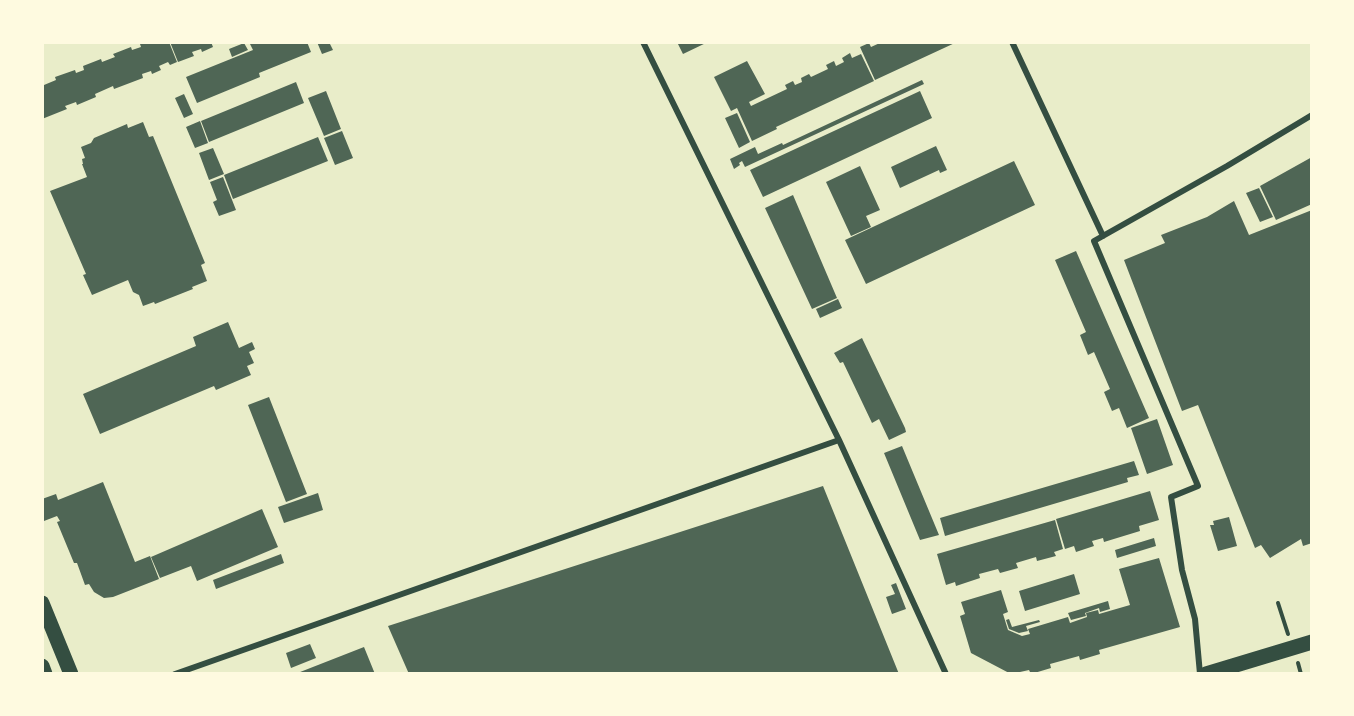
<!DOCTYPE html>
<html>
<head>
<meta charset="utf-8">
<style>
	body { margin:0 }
	#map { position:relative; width:1354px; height:716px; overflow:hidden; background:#e9edc9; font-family:Manrope,sans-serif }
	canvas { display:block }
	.frame { position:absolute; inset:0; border:44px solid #fefae0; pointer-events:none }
</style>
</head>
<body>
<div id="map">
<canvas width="1354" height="716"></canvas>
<div class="frame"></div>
</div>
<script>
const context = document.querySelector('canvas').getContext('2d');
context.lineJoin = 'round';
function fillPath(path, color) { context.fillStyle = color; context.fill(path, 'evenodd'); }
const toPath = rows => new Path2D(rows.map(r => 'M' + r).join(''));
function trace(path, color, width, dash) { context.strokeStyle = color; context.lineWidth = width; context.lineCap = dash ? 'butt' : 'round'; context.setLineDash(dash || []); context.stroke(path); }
fillPath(toPath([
	[144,42,169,42,177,62,170,65,168,62,159,66,161,70,152,74,151,71,142,74,143,78,114,89,113,86,95,94,96,97,77,105,76,102,65,106,67,109,42,119,42,80,44,85,56,80,55,77,75,70,76,73,84,70,83,66,101,59,102,62,115,57,113,54,131,47,132,50,141,47,140,44],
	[170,42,211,42,213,47,202,52,201,49,192,52,194,56,178,62],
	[249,42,307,42,311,52,259,73,260,77,197,103,186,77,253,50],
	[317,42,329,42,333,50,322,54],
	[677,42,708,42,683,54],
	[882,42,957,42,875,80,860,47,869,43,871,47],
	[244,43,248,50,232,57,229,49],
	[850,53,852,58,861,54,874,81,776,127,777,129,752,141,737,108,731,111,714,77,747,61,765,94,749,102,751,106,787,89,785,85,793,81,795,85,802,82,801,78,809,74,811,77,828,69,826,65,834,61,836,66,844,62,842,58],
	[922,80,924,84,745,167,742,161,739,163,740,165,734,169,730,159,755,147,758,154,782,143,783,145],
	[296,82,304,103,209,142,201,121],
	[326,91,341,129,324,136,308,98],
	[920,91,932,118,763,197,750,170],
	[184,94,193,114,184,118,175,98],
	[737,113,750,142,739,148,725,118],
	[200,121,208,143,195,148,186,127],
	[143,122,149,137,153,136,205,263,201,265,207,281,192,287,193,289,155,304,154,302,143,306,139,295,133,292,128,280,92,295,83,275,86,274,50,191,87,177,82,164,83,164,82,159,85,158,81,147,91,143,94,138,127,124,128,128],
	[342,131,353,158,335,165,324,138],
	[318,137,328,161,233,199,224,175],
	[936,146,947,170,940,173,939,170,900,188,891,167],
	[213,148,224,174,209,180,199,153],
	[1312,157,1312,204,1276,220,1260,186],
	[1014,161,1035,205,866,284,845,240],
	[860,166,880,210,866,216,871,227,851,236,826,182],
	[223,177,236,210,219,216,213,202,217,200,210,182],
	[1259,188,1273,217,1260,222,1246,193],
	[793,195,837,298,812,309,765,208],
	[1234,201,1249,235,1312,210,1312,543,1303,546,1301,539,1270,558,1261,545,1255,548,1198,405,1182,411,1124,260,1165,243,1161,235,1207,217],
	[1076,251,1149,418,1127,428,1119,408,1112,411,1104,392,1110,389,1094,352,1088,355,1080,335,1086,332,1055,260],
	[838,299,842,308,820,318,816,309],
	[228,322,239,348,252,342,255,349,249,352,254,363,247,366,251,375,216,390,214,386,100,434,83,394,196,346,193,337],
	[862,338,905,428,906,432,889,440,879,419,872,423,843,362,840,363,834,353],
	[269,397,307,494,286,502,248,405],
	[1157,419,1173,465,1147,474,1131,428],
	[902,446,939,535,920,540,884,453],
	[1134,461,1139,475,1127,478,1128,482,945,536,940,518],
	[103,482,135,562,150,556,159,579,113,597,104,598,94,592,89,584,85,585,77,563,74,563,57,522,60,521,57,516,44,521,42,515,42,499,56,494,58,500],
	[823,486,899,674,409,674,388,626],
	[1150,491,1159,520,1139,526,1140,531,1104,542,1103,538,1092,541,1094,546,1076,552,1074,546,1065,549,1056,519],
	[318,493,323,510,284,523,278,507],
	[262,509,278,547,197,581,191,566,160,578,151,557],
	[1229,517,1237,546,1218,551,1210,525,1214,525,1213,521],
	[1055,520,1063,549,1054,552,1056,556,1037,561,1036,557,1016,563,1018,568,1000,573,998,569,979,574,980,578,956,586,955,582,946,585,937,554],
	[1154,538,1156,546,1117,558,1115,550],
	[281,554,284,563,216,589,213,580],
	[1159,558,1180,627,1099,650,1100,654,1080,660,1079,656,1050,664,1051,668,1031,674,1029,670,1011,674,971,653,960,616,965,614,961,602,1001,590,1008,612,1003,614,1008,630,1022,636,1030,634,1028,629,1068,617,1070,623,1087,617,1086,613,1098,610,1099,614,1130,605,1119,569],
	[1074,574,1080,594,1025,611,1019,591],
	[896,583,906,609,892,614,886,597,895,594,891,585],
	[1108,601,1110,609,1100,612,1099,608,1085,613,1086,616,1071,620,1068,613],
	[1009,619,1012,627,1039,620,1040,622,1026,626,1028,631,1019,633,1009,629,1006,620],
	[310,644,316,658,291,668,286,653],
	[364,647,375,674,295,674]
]), '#4f6655');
trace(toPath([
	[1278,603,1288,634],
	[1298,663,1301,674]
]), '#344e41', 4);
trace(toPath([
	[643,42,839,440,946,674],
	[1012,42,1103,236],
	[175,674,839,440],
	[1200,674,1195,619,1182,570,1171,497,1198,486,1094,241,1227,166,1312,115]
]), '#344e41', 6);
trace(toPath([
	[42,603,71,674],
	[42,666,45,674],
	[1206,674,1312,642]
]), '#344e41', 15);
</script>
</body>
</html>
